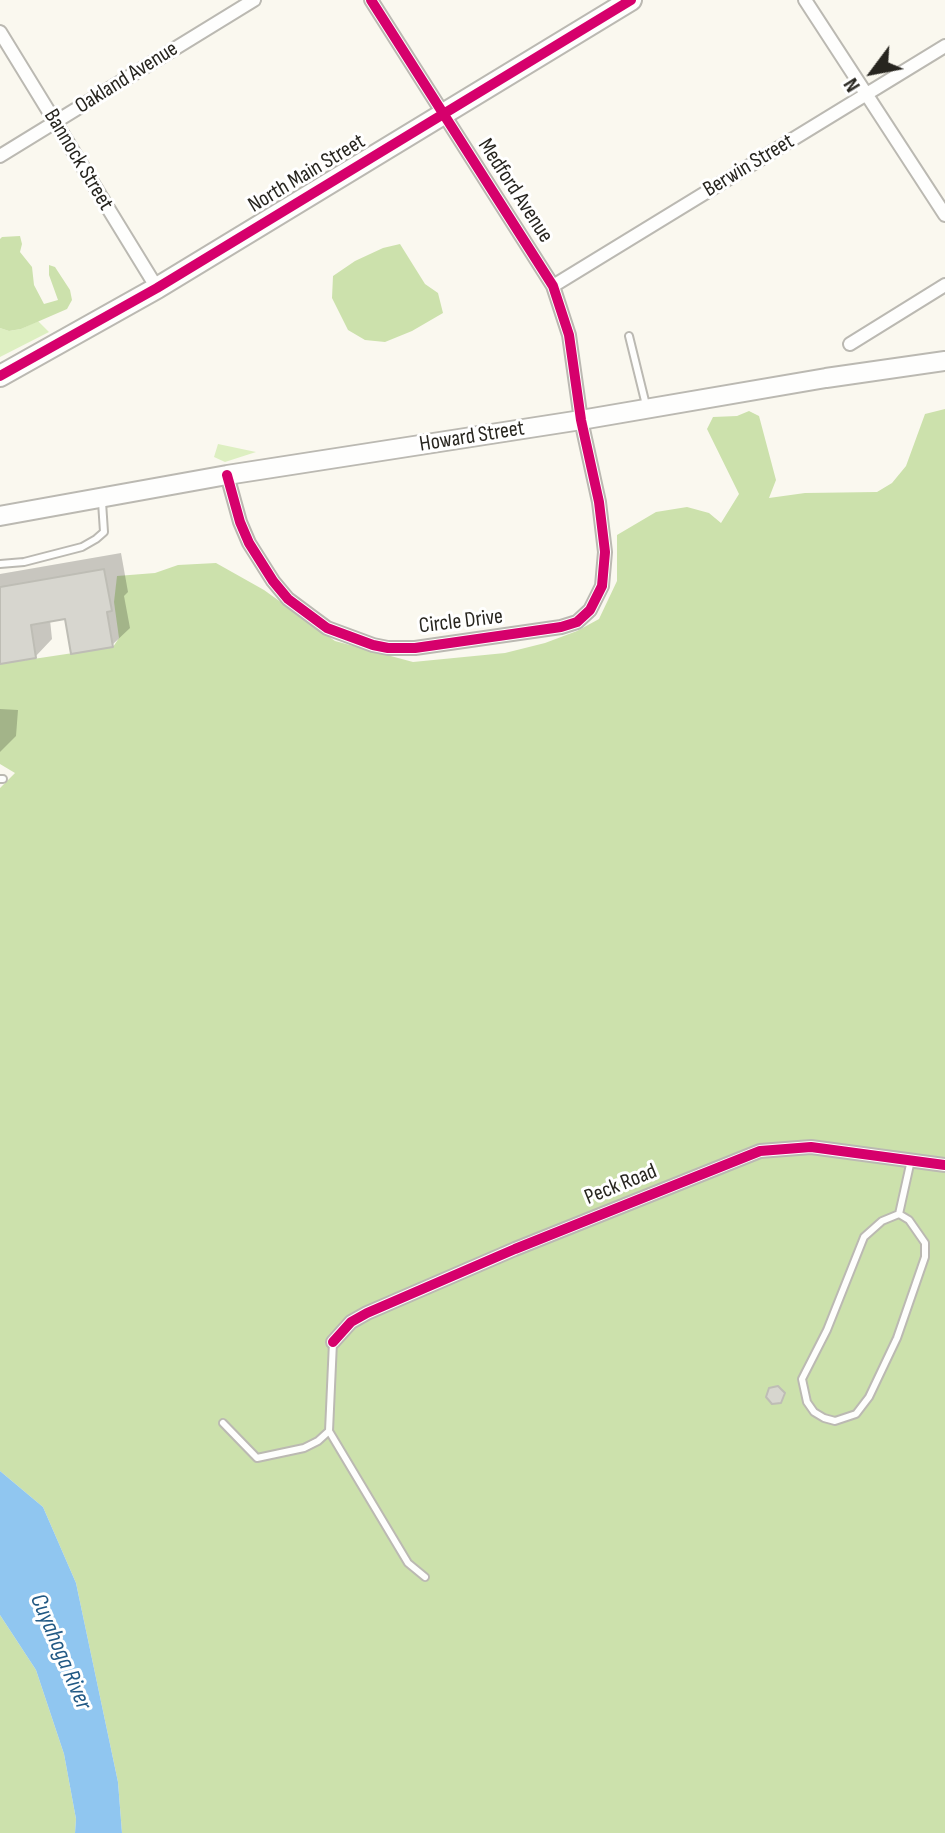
<!DOCTYPE html>
<html>
<head>
<meta charset="utf-8">
<style>
	body { margin:0 }
	#map { position:relative; width:945px; height:1833px; overflow:hidden; background:#faf8ef; font-family:"Sofia Sans Condensed",sans-serif }
	canvas { display:block }
	.north { position:absolute; left:833px; top:32px; width:80px; height:80px; -webkit-text-stroke:6px #fff; paint-order:stroke; rotate:238deg; font-size:22px; font-weight:700; line-height:32px; text-align:center; color:#27251f }
	.north::after { content:''; display:block; margin:auto; width:28px; height:36px; background:#27251f; clip-path:polygon(50% 0,100% 100%,50% 72%,0 100%) }
</style>
</head>
<body>
<div id="map">
<canvas width="945" height="1833"></canvas>
<div class="north">N</div>
</div>
<script>
const context = document.querySelector('canvas').getContext('2d');
context.lineJoin = 'round';
function fillPath(path, color) { context.fillStyle = color; context.fill(path, 'evenodd'); }
const toPath = rows => new Path2D(rows.map(r => 'M' + r).join(''));
function trace(path, color, width, dash) { context.strokeStyle = color; context.lineWidth = width; context.lineCap = dash ? 'butt' : 'round'; context.setLineDash(dash || []); context.stroke(path); }
function drawText(font, color, halo, rows, align = 'center') {
  context.font = font + ' "Sofia Sans Condensed",sans-serif'; context.lineWidth = 6; context.setLineDash([]); context.textBaseline = 'middle'; context.strokeStyle = halo; context.fillStyle = color; for (const [text, x, y, turn = 0] of rows) {
    context.save(); context.translate(x, y); context.rotate((+turn || 0) * Math.PI / 180); context.textAlign = isNaN(turn) ? turn : align; if (halo) context.strokeText(text, 0, 0); context.fillText(text, 0, 0); context.restore();
  }
}
fillPath(toPath([
	[38,321,49,332,0,357,0,328,9,331,21,329],
	[218,444,256,452,225,462,214,457]
]), '#ddefc1');
fillPath(toPath([
	[20,236,22,244,20,252,32,267,34,285,44,304,58,300,49,275,49,265,55,267,70,290,72,300,67,309,21,329,9,331,0,328,0,239,2,237],
	[400,244,425,284,438,293,443,313,412,331,385,342,365,340,348,330,332,298,333,276,355,261,383,248],
	[945,409,945,1833,122,1833,118,1782,76,1583,43,1507,0,1471,0,788,15,773,0,764,0,664,113,647,119,638,114,602,117,576,155,573,178,565,216,563,264,590,335,641,413,662,505,653,545,643,577,631,599,619,617,581,617,535,656,512,687,507,709,513,721,523,739,494,707,429,713,417,737,416,749,411,759,416,776,480,769,498,805,493,877,492,892,483,906,466,925,414],
	[0,1615,36,1670,64,1754,76,1819,75,1833,0,1833]
]), '#cce1ac');
fillPath(toPath([
	[0,1471,43,1507,76,1583,118,1782,122,1833,75,1833,76,1819,64,1754,36,1670,0,1615]
]), '#90c6f0');
fillPath(toPath([
	[121,553,128,592,124,596,130,628,112,645,66,617,50,620,52,639,35,657,0,662,0,574],
	[0,709,18,710,16,736,0,752]
]), '#0003');
const building = toPath([
	[104,569,112,611,107,612,113,647,71,654,65,619,31,625,36,658,0,664,0,587,104,569],
	[778,1386,785,1393,781,1403,772,1404,766,1397,769,1388,778,1386]
]);
fillPath(building, '#d7d6cf');
trace(building, '#bebdb5', 2);
const lane = toPath([
	[629,336,646,405],
	[0,564,24,562,82,547,96,539,104,532,102,502],
	[0,779,3,779],
	[899,1214,909,1220,925,1243,925,1257,897,1338,869,1397,856,1414,835,1421,824,1418,814,1412,807,1402,802,1379,827,1330,864,1237,882,1221,899,1214,911,1160],
	[333,1342,329,1431,408,1563,425,1577],
	[223,1423,257,1458,304,1448,318,1441,329,1431]
]);
const street = toPath([
	[805,0,945,215],
	[0,32,157,288],
	[0,156,254,0],
	[553,286,945,46],
	[850,344,945,285],
	[227,475,240,522,249,543,273,581,288,599,327,628,373,645,388,648,415,648,561,627,577,622,590,610,602,586,605,552,599,502,581,420,569,335,553,286,371,0],
	[333,1342,351,1322,367,1313,515,1249,760,1151,811,1147,945,1165]
]);
const secondary = toPath([
	[0,516,227,475,581,420,826,378,945,361]
]);
const primary = toPath([
	[0,376,157,288,631,0]
]);
trace(lane, '#bbb9b2', 10);
trace(street, '#bbb9b2', 16);
trace(secondary, '#bbb9b2', 22);
trace(primary, '#bbb9b2', 24);
trace(lane, '#fefefd', 6);
trace(street, '#fefefd', 12);
trace(secondary, '#fefefd', 18);
trace(primary, '#fefefd', 20);
trace(toPath([
	[0,376,157,288,631,0],
	[227,475,240,522,249,543,273,581,288,599,327,628,373,645,388,648,415,648,561,627,577,622,590,610,602,586,605,552,599,502,581,420,569,335,553,286,371,0],
	[333,1342,351,1322,367,1313,515,1249,760,1151,811,1147,945,1165]
]), '#d6006c', 10);
drawText('22px', '#27251f', '#fff', [
	["Oakland Avenue",127,78,-32],
	["Bannock Street",78,160,59],
	["Berwin Street",749,166,-31],
	["North Main Street",307,174,-31],
	["Medford Avenue",515,191,57],
	["Howard Street",472,437,-9],
	["Circle Drive",461,622,-7],
	["Peck Road",621,1185,-22]
]);
drawText('italic 24px', '#235a85', '#fff', [
	["Cuyahoga River",60,1652,67]
]);
</script>
</body>
</html>
